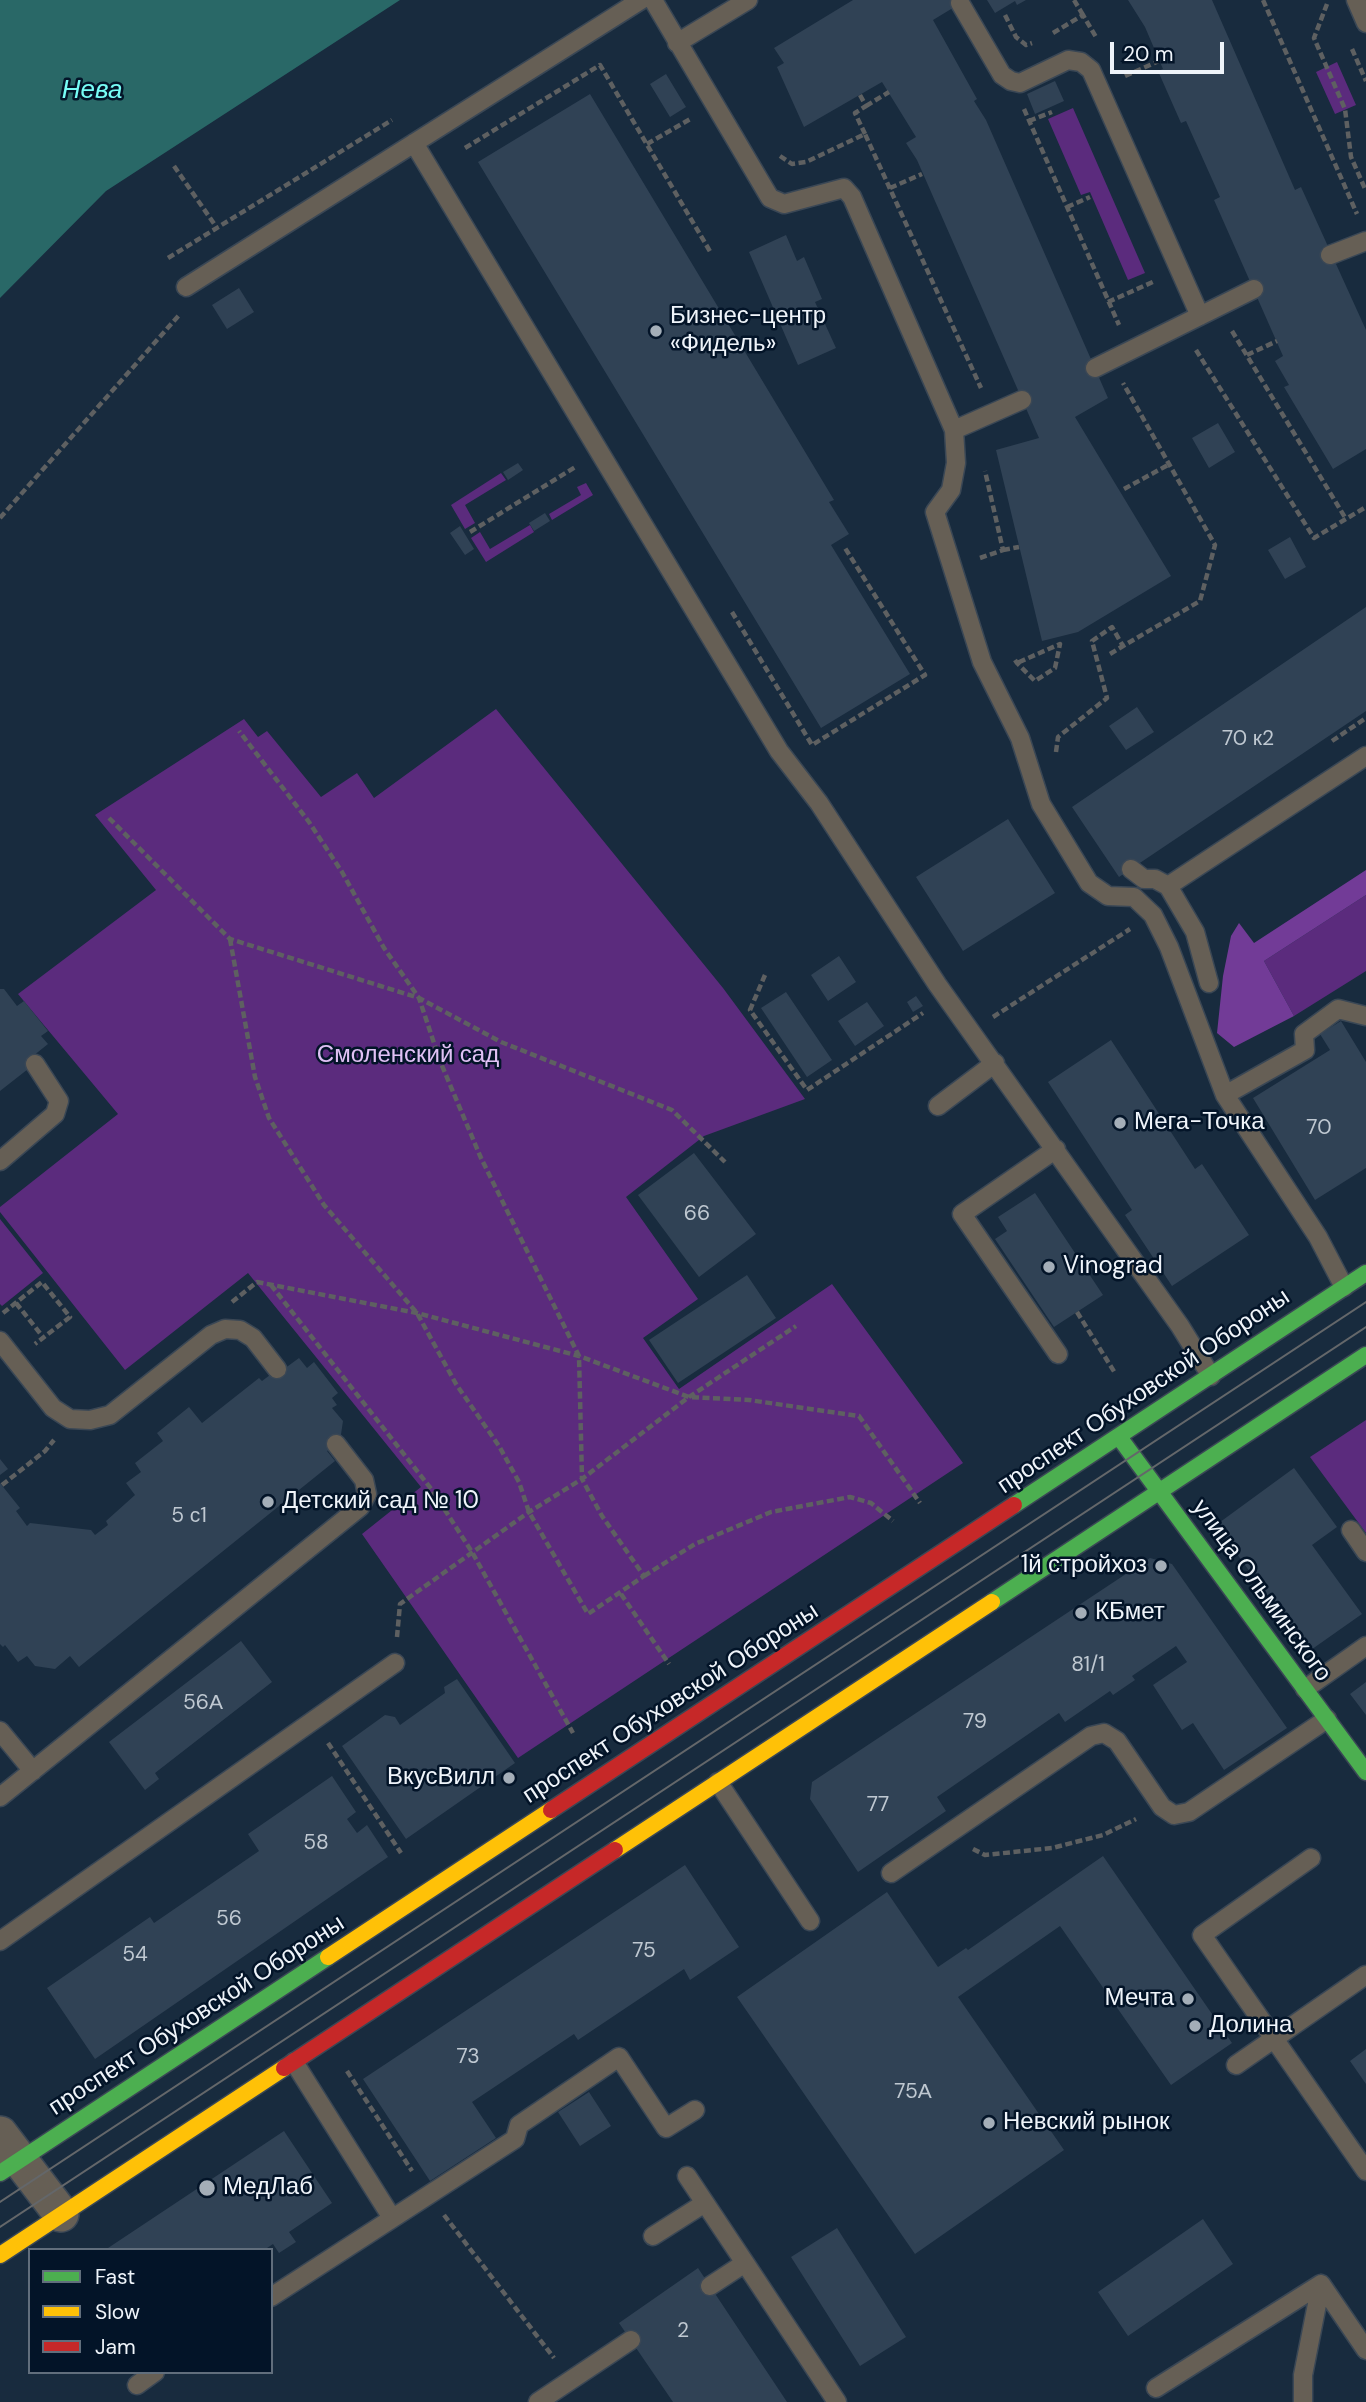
<!DOCTYPE html>
<html>
<head>
<meta charset="utf-8">
<style>
	body { margin:0 }
	#map { position:relative; width:1366px; height:2402px; overflow:hidden; background:#182b3e; font-family:"DM Sans",sans-serif }
	canvas { display:block }
	.legend { position:absolute; left:28px; top:2248px; width:245px; height:126px; box-sizing:border-box; background:#031428; border:2px solid #616e7c; margin:0; padding:9px 12px; list-style:none; font-size:21px; color:#eff4fa }
	.legend li { display:flex; align-items:center; gap:14px; height:35px }
	.legend b { width:35px; border:2px solid #616e7c }
	.scale { position:absolute; left:1110px; top:42px; width:114px; height:32px; box-sizing:border-box; border:4px solid #eff4fa; border-top:0; padding-left:9px; font-size:21px; line-height:24px; white-space:nowrap; color:#eff4fa; -webkit-text-stroke:5px #031428; paint-order:stroke }
</style>
</head>
<body>
<div id="map">
<canvas width="1366" height="2402"></canvas>
<ul class="legend">
<li><b style="height:9px;background:#4caf50"></b>Fast</li>
<li><b style="height:9px;background:#ffc107"></b>Slow</li>
<li><b style="height:9px;background:#c62828"></b>Jam</li>
</ul>
<div class="scale">20 m</div>
</div>
<script>
const context = document.querySelector('canvas').getContext('2d');
context.lineJoin = 'round';
function fillPath(path, color) { context.fillStyle = color; context.fill(path, 'evenodd'); }
const toPath = rows => new Path2D(rows.map(r => 'M' + r).join(''));
function trace(path, color, width, dash) { context.strokeStyle = color; context.lineWidth = width; context.lineCap = dash ? 'butt' : 'round'; context.setLineDash(dash || []); context.stroke(path); }
function drawText(font, color, halo, rows, align = 'center') {
  context.font = font + ' "DM Sans",sans-serif'; context.lineWidth = 5; context.setLineDash([]); context.textBaseline = 'middle'; context.strokeStyle = halo; context.fillStyle = color; for (const [text, x, y, turn = 0] of rows) {
    context.save(); context.translate(x, y); context.rotate((+turn || 0) * Math.PI / 180); context.textAlign = isNaN(turn) ? turn : align; if (halo) context.strokeText(text, 0, 0); context.fillText(text, 0, 0); context.restore();
  }
}
fillPath(toPath([
	[1337,62,1356,105,1335,114,1316,72],
	[1073,108,1145,273,1128,280,1090,192,1081,195,1048,119],
	[501,473,506,480,465,505,475,523,465,529,451,505],
	[586,483,593,495,552,520,549,514,581,495,577,487],
	[530,525,534,532,486,562,471,538,480,532,490,549],
	[496,709,723,988,805,1099,704,1136,626,1197,698,1299,643,1338,679,1389,832,1284,963,1463,518,1758,362,1534,421,1487,248,1273,125,1370,0,1212,0,1207,118,1114,18,994,156,890,95,815,244,719,258,737,267,731,321,797,357,773,374,798],
	[1366,895,1366,971,1294,1016,1264,961],
	[0,1219,43,1273,2,1306,0,1304],
	[1366,1420,1366,1533,1310,1457]
]), '#5b2b7d');
fillPath(toPath([
	[1366,870,1366,895,1264,961,1294,1016,1234,1047,1217,1033,1223,976,1231,936,1239,923,1254,943]
]), '#723b97');
fillPath(toPath([
	[0,0,400,0,106,191,0,298]
]), '#296867');
fillPath(toPath([
	[853,0,966,0,933,20,977,99,974,101,986,120,1108,398,1075,417,1171,576,1078,632,1042,641,996,450,1039,438,917,160,906,143,916,137,882,82,804,127,777,67,784,63,774,48],
	[987,0,1026,0,1017,5,1015,1,995,13],
	[1128,0,1212,0,1295,190,1301,187,1366,330,1366,449,1333,469,1284,387,1289,385,1275,361,1283,356,1214,200,1220,197,1186,121,1181,123,1158,71,1163,69,1145,27],
	[666,74,686,107,670,117,650,84],
	[1055,81,1064,101,1035,114,1027,94],
	[590,94,834,500,829,502,849,534,831,545,910,674,821,728,478,162],
	[786,235,797,261,804,257,822,299,815,302,836,348,798,365,749,252],
	[239,288,254,312,227,329,212,305],
	[1218,423,1235,452,1209,468,1192,438],
	[518,463,523,470,508,480,503,472],
	[545,513,550,521,534,531,529,523],
	[460,526,474,549,465,555,450,533],
	[1290,537,1306,567,1285,579,1268,550],
	[1366,607,1366,711,1119,877,1072,807],
	[1137,707,1154,732,1126,750,1109,726],
	[1008,819,1055,893,963,951,916,877],
	[839,956,856,982,828,1001,811,975],
	[0,989,4,989,17,1006,24,1001,48,1031,41,1036,48,1044,33,1056,37,1062,0,1091],
	[786,992,832,1060,807,1077,761,1008],
	[916,996,923,1006,913,1012,907,1002],
	[867,1002,884,1026,855,1046,838,1021],
	[1341,1021,1366,1062,1366,1168,1315,1200,1253,1098,1330,1050,1320,1034],
	[1111,1040,1195,1169,1202,1164,1249,1235,1172,1286,1125,1215,1132,1210,1048,1082],
	[694,1153,756,1234,699,1277,638,1195],
	[1035,1193,1103,1295,1054,1327,995,1239,1007,1231,998,1217],
	[747,1275,776,1318,678,1383,649,1340],
	[299,1358,307,1368,314,1362,338,1393,332,1398,337,1405,332,1408,343,1421,340,1441,327,1451,335,1461,79,1667,70,1656,55,1669,35,1666,27,1656,18,1662,5,1645,3,1647,0,1644,0,1483,20,1508,16,1511,27,1526,30,1523,91,1530,95,1535,108,1525,106,1521,135,1495,126,1483,141,1472,135,1463,163,1441,157,1433,189,1407,202,1423,259,1378,262,1381,282,1366,284,1369],
	[0,1459,8,1469,0,1475],
	[1294,1468,1337,1527,1312,1545,1362,1614,1308,1652,1216,1525],
	[1150,1558,1172,1564,1287,1728,1224,1770,1193,1723,1182,1730,1153,1685,1187,1662,1176,1646,1132,1676,1135,1680,1113,1695,1110,1691,1065,1722,1059,1713,937,1797,946,1811,858,1872,810,1799,812,1782],
	[241,1641,272,1682,155,1773,159,1779,145,1790,109,1742],
	[457,1679,515,1763,406,1839,342,1746,385,1715,395,1717,400,1725,445,1693,444,1687],
	[1366,1682,1366,1715,1350,1694],
	[332,1776,356,1812,347,1819,357,1833,367,1825,388,1857,95,2059,47,1988,150,1917,154,1923,259,1851,248,1834],
	[1103,1856,1232,2043,1171,2085,1060,1926,958,1997,1064,2150,915,2254,737,1997,887,1892,938,1967,966,1948,968,1950],
	[685,1865,739,1947,690,1980,684,1969,578,2040,574,2034,472,2102,496,2138,430,2181,363,2079],
	[1366,2049,1366,2084,1350,2061],
	[589,2092,611,2126,580,2146,558,2112],
	[284,2131,332,2203,289,2232,296,2242,279,2253,273,2244,264,2250,105,2250],
	[1203,2219,1233,2264,1128,2336,1098,2292],
	[837,2228,906,2337,860,2366,791,2257],
	[698,2268,787,2402,673,2402,619,2323]
]), '#304255');
const lane = toPath([
	[653,0,770,198,784,204,844,188,852,197,954,430,956,463,951,490,935,512,982,662,1020,738,1041,804,1089,883,1108,896,1134,897,1153,915,1169,947,1225,1095,1318,1237,1344,1287],
	[1356,0,1366,23],
	[960,3,1002,75,1011,81,1020,83,1068,60,1081,62,1091,70,1200,316],
	[677,43,748,0],
	[414,143,779,751,819,803,937,984,1180,1326,1211,1376],
	[1330,255,1366,241],
	[186,287,641,0],
	[1095,368,1254,289],
	[954,430,1022,400],
	[1131,869,1144,879,1155,879,1168,886,1195,932,1209,983],
	[1168,886,1366,756],
	[1225,1095,1305,1050,1304,1034,1338,1009,1366,1016],
	[938,1106,995,1063],
	[1056,1149,962,1214,1058,1354],
	[0,1161,55,1114,59,1101,35,1064],
	[0,1341,53,1408,70,1419,90,1420,110,1415,211,1335,225,1329,240,1330,253,1338,277,1369],
	[1351,1530,1366,1552],
	[1305,1689,1366,1646],
	[0,1731,33,1771],
	[718,1782,810,1921],
	[0,1797,360,1507,367,1494,364,1480,336,1444],
	[1311,1858,1202,1935,1366,2171],
	[891,1873,1091,1736,1104,1733,1117,1741,1162,1807,1174,1815,1189,1812,1327,1719],
	[0,1941,395,1663],
	[294,2062,392,2218],
	[1236,2065,1366,1975],
	[687,2176,745,2263],
	[653,2236,705,2203],
	[710,2286,745,2263,837,2402],
	[271,2297,515,2139,519,2125,619,2057,666,2128,695,2110],
	[137,2385,155,2372],
	[1156,2388,1321,2284,1366,2350],
	[538,2402,631,2340],
	[1303,2402,1303,2375,1321,2284]
]);
const street = toPath([
	[0,2134,61,2214]
]);
const fast = toPath([
	[1119,1437,1366,1772],
	[1014,1505,1366,1273],
	[992,1602,1366,1355],
	[0,2173,328,1957]
]);
const slow = toPath([
	[615,1850,992,1602],
	[328,1957,551,1810],
	[0,2255,284,2068]
]);
const jam = toPath([
	[551,1810,1014,1505],
	[284,2068,615,1850]
]);
trace(lane, '#3a4755', 21);
trace(street, '#3a4755', 38);
trace(fast, '#3a4755', 19);
trace(slow, '#3a4755', 19);
trace(jam, '#3a4755', 19);
trace(toPath([
	[1074,0,1083,15],
	[1263,0,1357,214],
	[1327,4,1314,38,1345,109,1351,157,1366,191],
	[1005,15,1016,37,1026,45,1032,43],
	[1053,33,1083,15,1096,37],
	[1352,49,1366,81],
	[1125,76,1159,61],
	[860,95,866,106,855,113,865,134],
	[866,106,889,92],
	[1024,109,1119,325],
	[1029,121,1052,112],
	[647,144,692,118],
	[465,148,600,65,711,253],
	[780,156,792,164,806,162,865,134,981,388],
	[174,166,217,228],
	[890,188,922,174],
	[1067,207,1090,197],
	[168,258,392,120],
	[1108,302,1155,281],
	[1232,331,1346,519],
	[1196,350,1314,538,1366,507],
	[1247,355,1277,341],
	[1124,489,1168,465],
	[0,518,180,314],
	[470,532,577,466],
	[1003,550,1019,547],
	[980,558,1003,550,985,471],
	[732,612,812,745,925,675,845,548],
	[1110,654,1123,646],
	[1015,660,1017,663,1035,681,1055,668,1060,644,1017,663],
	[1332,741,1366,718],
	[1056,752,1058,737,1107,698,1092,641,1112,627,1123,646,1200,601,1215,545,1123,383],
	[109,818,230,939,419,998,501,1042,672,1110,725,1162],
	[230,939,255,1077,269,1118,324,1205,417,1313,456,1384,499,1446,519,1482,529,1512,588,1614,644,1576,602,1516,582,1479,579,1356,481,1158,440,1061,419,998,384,948,342,872,309,822,239,731],
	[765,975,750,1010,807,1090,923,1013],
	[993,1017,1130,929],
	[271,1285,432,1490,472,1552,573,1733],
	[232,1302,257,1282,417,1313,579,1356,689,1397,749,1400,859,1416,920,1503],
	[16,1303,43,1337],
	[1077,1312,1115,1373],
	[3,1313,42,1282,70,1317,35,1344],
	[2,1485,45,1451,54,1440],
	[644,1576,695,1544,771,1512,850,1497,871,1503,893,1521],
	[621,1594,669,1664],
	[397,1637,400,1604,529,1512,582,1479,689,1397,796,1326],
	[328,1743,401,1853],
	[973,1849,985,1855,1052,1848,1103,1835,1136,1819],
	[347,2071,412,2171],
	[444,2215,554,2358]
]), '#5e6061', 4.5, [7, 3.5]);
trace(lane, '#665f55', 18);
trace(street, '#665f55', 35);
trace(fast, '#4caf50', 16);
trace(slow, '#ffc107', 16);
trace(jam, '#c62828', 16);
trace(toPath([
	[0,2202,1366,1302],
	[0,2227,1366,1327]
]), '#64676a', 2);
for (const [x, y, r, color] of [
	[656,331,7,"#a4aeb8"],
	[1120,1123,7,"#a4aeb8"],
	[1049,1267,7,"#a4aeb8"],
	[268,1502,7,"#a4aeb8"],
	[1161,1566,7,"#a4aeb8"],
	[1081,1613,7,"#a4aeb8"],
	[509,1778,7,"#a4aeb8"],
	[1188,1999,7,"#a4aeb8"],
	[1195,2026,7,"#a4aeb8"],
	[989,2123,7,"#a4aeb8"],
	[207,2188,9,"#a4aeb8"]
]) { const dot = new Path2D(); dot.arc(x, y, r, 0, 2 * Math.PI); context.fillStyle = color; context.fill(dot); trace(dot, '#031428', 2.5); }
drawText('21px', '#bfc8d1', null, [
	["70 к2",1248,739],
	["70",1319,1128],
	["66",697,1214],
	["5 с1",189,1516],
	["81/1",1088,1665],
	["56А",203,1703],
	["79",975,1722],
	["77",878,1805],
	["58",316,1843],
	["56",229,1919],
	["75",644,1951],
	["54",135,1955],
	["73",468,2057],
	["75А",913,2092],
	["2",683,2331]
]);
drawText('24px', '#eff4fa', '#031428', [
	["Бизнес-центр",670,317],
	["«Фидель»",670,345],
	["Мега-Точка",1134,1123],
	["Vinograd",1063,1267],
	["Детский сад № 10",282,1502],
	["1й стройхоз",1147,1566,"right"],
	["КБмет",1095,1613],
	["ВкусВилл",495,1778,"right"],
	["Мечта",1174,1999,"right"],
	["Долина",1209,2026],
	["Невский рынок",1003,2123],
	["МедЛаб",223,2188]
], 'left');
drawText('24px', '#e0c1f5', '#031428', [
	["Смоленский сад",408,1056]
]);
drawText('24px', '#eff4fa', '#031428', [
	["проспект Обуховской Обороны",1144,1392,-34],
	["улица Ольминского",1261,1591,54],
	["проспект Обуховской Обороны",671,1704,-33],
	["проспект Обуховской Обороны",197,2016,-33]
]);
drawText('italic 26px', '#77fdf6', '#031428', [
	["Нева",92,91]
]);
</script>
</body>
</html>
